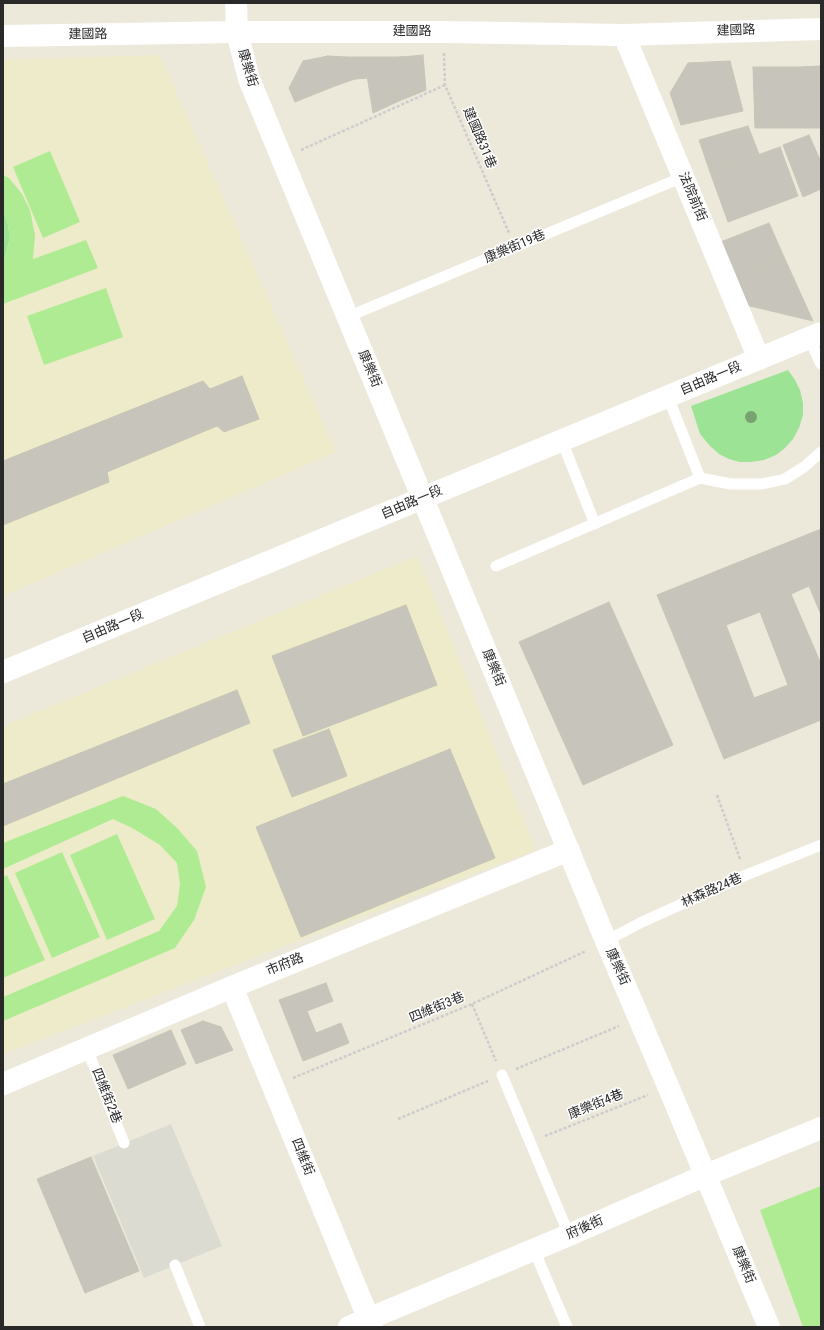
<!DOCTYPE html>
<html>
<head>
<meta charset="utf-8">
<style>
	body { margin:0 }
	#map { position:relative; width:824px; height:1330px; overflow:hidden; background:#ece9db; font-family:"Roboto Condensed",sans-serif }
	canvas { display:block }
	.frame { position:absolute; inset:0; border:4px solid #292929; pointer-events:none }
</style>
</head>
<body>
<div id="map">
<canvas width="824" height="1330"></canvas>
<div class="frame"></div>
</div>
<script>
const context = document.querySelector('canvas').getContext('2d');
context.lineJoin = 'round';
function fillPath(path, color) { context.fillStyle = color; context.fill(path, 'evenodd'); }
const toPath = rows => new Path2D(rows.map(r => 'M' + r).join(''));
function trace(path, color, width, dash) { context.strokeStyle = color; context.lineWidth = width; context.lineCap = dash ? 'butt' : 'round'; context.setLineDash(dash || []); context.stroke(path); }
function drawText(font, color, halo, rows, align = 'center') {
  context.font = font + ' "Roboto Condensed","Noto Sans TC",sans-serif'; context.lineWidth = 3; context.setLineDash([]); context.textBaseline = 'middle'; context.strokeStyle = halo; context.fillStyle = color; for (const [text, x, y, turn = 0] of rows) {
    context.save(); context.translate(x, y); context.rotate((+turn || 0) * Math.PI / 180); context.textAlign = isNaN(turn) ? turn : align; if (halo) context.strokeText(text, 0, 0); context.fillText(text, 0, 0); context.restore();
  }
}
fillPath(toPath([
	[160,55,336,452,3,596,3,60],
	[417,556,536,850,3,1054,3,726]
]), '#eeebca');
fillPath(toPath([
	[3,214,7,219,10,238,5,256,3,259],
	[788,370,795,380,800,390,803,403,803,415,799,428,793,439,785,448,776,455,764,460,751,462,740,462,729,459,719,454,710,446,700,434,691,406]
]), '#9de396');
fillPath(toPath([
	[50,151,80,222,43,238,13,167],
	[3,175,9,178,22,194,30,210,35,235,33,259,86,240,98,268,3,304,3,259,5,256,10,238,7,219,3,214],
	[106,288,123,337,44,365,27,316],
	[123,796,156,809,178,829,197,851,206,887,194,920,175,948,3,1021,3,997,159,931,177,906,180,884,177,863,160,845,134,829,113,819,3,869,3,843],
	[117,834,155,919,107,940,70,855],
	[62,852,100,937,52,958,15,873],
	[7,875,45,960,3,978,3,877],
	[821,1186,821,1327,803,1327,760,1210]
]), '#afeb92');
fillPath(toPath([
	[171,1124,222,1246,144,1278,93,1156]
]), '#dcdbd2');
const building = toPath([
	[423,55,426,90,414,95,413,56,423,55],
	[328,56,335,86,295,102,289,88,303,61,328,56],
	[328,56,347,57,355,79,335,86,328,56],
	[413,56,414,95,399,101,397,57,413,56],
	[347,57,364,57,368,78,355,79,347,57],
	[364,57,381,57,386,107,373,113,364,57],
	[381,57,397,57,399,101,386,107,381,57],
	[730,61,743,111,681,125,670,93,688,63,730,61],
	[820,66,821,128,800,128,799,67,820,66],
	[820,66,821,66,821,128,820,66],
	[753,67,777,67,778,128,755,128,753,67],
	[777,67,799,67,800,128,778,128,777,67],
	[748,126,759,154,710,172,699,140,748,126],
	[809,135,821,162,821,189,803,197,783,145,809,135],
	[780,147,798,196,728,222,710,172,780,147],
	[769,223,784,257,732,278,718,243,769,223],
	[784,257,813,321,746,305,732,278,784,257],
	[242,376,259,419,224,432,217,426,107,472,109,482,3,525,3,461,203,381,210,389,242,376],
	[821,529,821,615,809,586,791,594,821,664,821,720,724,759,657,595,821,529],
	[760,612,788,685,754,698,726,625,760,612],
	[609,602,673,745,583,785,519,642,609,602],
	[406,605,437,685,303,736,272,656,406,605],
	[237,690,250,723,3,826,3,784,237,690],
	[329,729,347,776,292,797,273,750,329,729],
	[450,749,495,858,301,937,256,827,450,749],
	[326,983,333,1001,307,1011,316,1033,341,1023,349,1043,303,1061,279,1000,326,983],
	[203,1021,221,1027,233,1050,196,1064,181,1030,203,1021],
	[171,1030,186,1064,128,1089,113,1055,171,1030],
	[91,1157,139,1271,85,1293,37,1179,91,1157]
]);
fillPath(building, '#c7c5bb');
trace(building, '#c7c5b5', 1);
trace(toPath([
	[444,53,445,85,509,233],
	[301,150,445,85],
	[717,795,740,859],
	[472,1004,496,1061],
	[516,1069,619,1026],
	[293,1078,472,1004,586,951],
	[398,1119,488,1081],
	[545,1136,648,1095]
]), '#ccc', 2.5, [3, 2]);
trace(toPath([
	[347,317,683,177],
	[809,338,821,364],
	[668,397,700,478,731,484,762,484,785,479,804,467,821,452],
	[562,441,595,524],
	[496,566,700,478],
	[606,941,642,922,746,875,821,845],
	[87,1049,124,1143],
	[502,1075,569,1235],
	[534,1250,567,1327],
	[175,1265,200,1327]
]), '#fff', 11);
trace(toPath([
	[236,3,237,32,249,79,606,941,668,1086,769,1327],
	[624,35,759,359],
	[232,987,372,1327],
	[3,1084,232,987,569,850],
	[349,1327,569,1235,706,1175,821,1128]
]), '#fff', 22);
trace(toPath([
	[3,36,237,32,444,32,624,35,821,29],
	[3,672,821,333]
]), '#fff', 22);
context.fillStyle = '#78a272';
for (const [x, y] of [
	[751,417]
]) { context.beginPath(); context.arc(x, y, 6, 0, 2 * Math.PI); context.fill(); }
drawText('13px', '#292929', '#fff', [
	["建國路",736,31,-2],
	["建國路",412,32],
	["建國路",88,35,-1],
	["康樂街",247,68,74],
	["建國路31巷",479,138,67],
	["法院前街",692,197,67],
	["康樂街19巷",515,247,-23],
	["康樂街",369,369,67],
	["自由路一段",711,379,-23],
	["自由路一段",412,503,-23],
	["自由路一段",113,627,-23],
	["康樂街",493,668,67],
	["林森路24巷",712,891,-24],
	["市府路",285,965,-22],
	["康樂街",617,967,66],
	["四維街3巷",437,1008,-23],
	["四維街2巷",106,1096,68],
	["康樂街4巷",596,1105,-22],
	["四維街",302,1157,68],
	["府後街",585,1228,-24],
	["康樂街",743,1265,67]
]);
</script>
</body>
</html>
